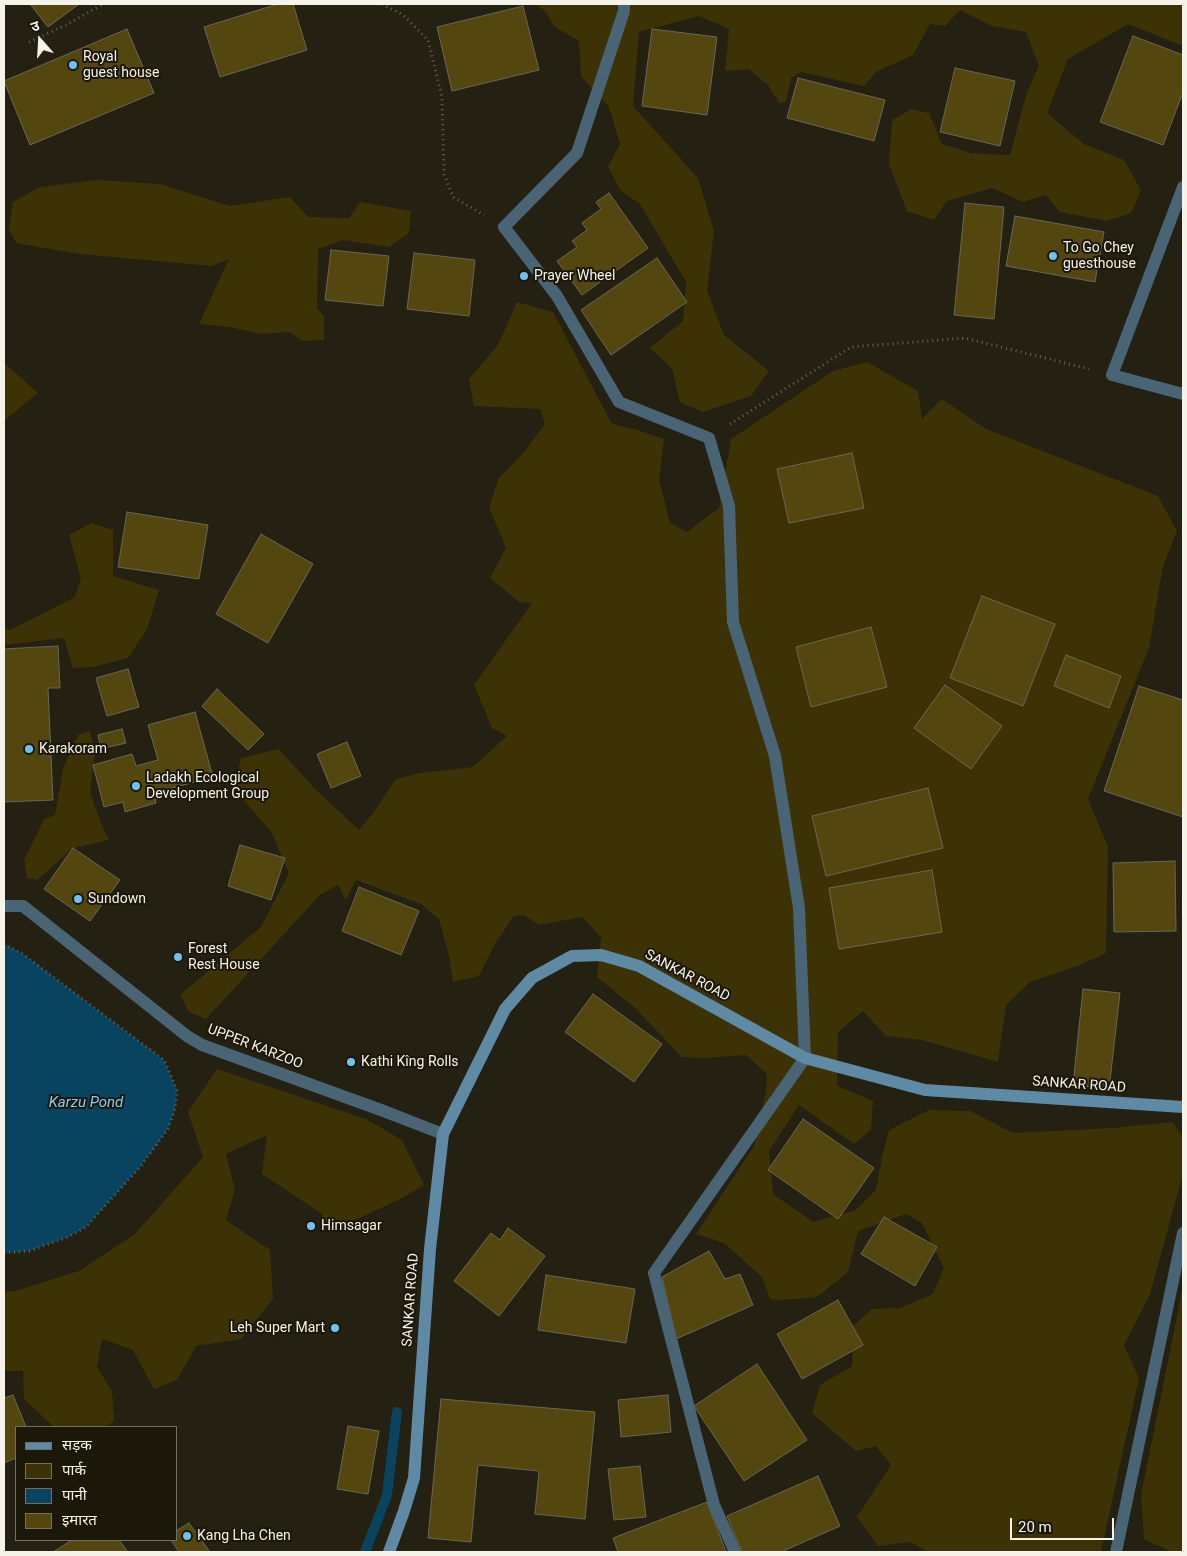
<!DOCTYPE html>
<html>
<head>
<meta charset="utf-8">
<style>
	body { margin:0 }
	#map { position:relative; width:1187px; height:1556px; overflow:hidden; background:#242012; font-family:Roboto,"Noto Sans Devanagari",sans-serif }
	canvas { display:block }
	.frame { position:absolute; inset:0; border:5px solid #f5f3ea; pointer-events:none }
	.legend { position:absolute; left:15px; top:1426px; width:162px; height:115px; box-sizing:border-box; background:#1b1709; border:1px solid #726f63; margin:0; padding:6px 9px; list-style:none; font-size:15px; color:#f5f3ea }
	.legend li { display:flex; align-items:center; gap:10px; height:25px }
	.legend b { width:25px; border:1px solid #726f63 }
	.north { position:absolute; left:15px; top:15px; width:50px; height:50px; -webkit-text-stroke:4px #1b1709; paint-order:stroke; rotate:341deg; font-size:14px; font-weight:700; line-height:20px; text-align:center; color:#f5f3ea }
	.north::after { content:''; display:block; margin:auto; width:18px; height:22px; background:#f5f3ea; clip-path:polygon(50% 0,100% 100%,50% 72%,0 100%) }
	.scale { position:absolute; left:1010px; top:1518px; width:104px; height:22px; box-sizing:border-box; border:2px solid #f5f3ea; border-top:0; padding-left:6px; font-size:15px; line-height:18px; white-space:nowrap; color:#f5f3ea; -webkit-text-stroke:4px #1b1709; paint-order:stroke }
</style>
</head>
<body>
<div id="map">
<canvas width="1187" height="1556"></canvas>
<div class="frame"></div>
<ul class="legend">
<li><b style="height:6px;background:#5e8aa5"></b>सड़क</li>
<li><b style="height:14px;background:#3d3205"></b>पार्क</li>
<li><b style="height:14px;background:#08445f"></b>पानी</li>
<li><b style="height:14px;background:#54460f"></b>इमारत</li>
</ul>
<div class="north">उ</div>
<div class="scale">20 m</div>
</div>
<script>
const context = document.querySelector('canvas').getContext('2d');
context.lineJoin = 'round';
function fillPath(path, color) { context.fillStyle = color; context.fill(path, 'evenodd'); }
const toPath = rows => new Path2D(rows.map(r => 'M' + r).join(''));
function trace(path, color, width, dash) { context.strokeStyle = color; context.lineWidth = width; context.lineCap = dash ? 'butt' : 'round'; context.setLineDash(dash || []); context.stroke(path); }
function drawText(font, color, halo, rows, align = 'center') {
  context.font = font + ' Roboto,sans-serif'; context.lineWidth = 4; context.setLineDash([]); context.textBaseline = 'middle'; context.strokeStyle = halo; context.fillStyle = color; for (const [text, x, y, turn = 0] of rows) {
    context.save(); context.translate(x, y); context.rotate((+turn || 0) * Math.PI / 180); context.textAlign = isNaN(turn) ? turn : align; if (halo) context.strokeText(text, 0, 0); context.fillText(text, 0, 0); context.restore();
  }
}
fillPath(toPath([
	[535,4,1183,4,1183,46,1128,24,1068,59,1047,113,1084,144,1124,160,1141,190,1131,213,1107,221,1060,212,1046,195,1023,202,992,188,947,201,934,220,907,211,889,164,892,120,911,109,929,113,942,144,971,153,1010,155,1027,92,1039,66,1026,32,992,26,960,10,945,26,930,24,913,55,876,72,864,86,801,72,791,78,786,102,779,103,768,85,749,69,725,71,729,29,699,16,639,32,633,106,698,178,714,231,707,291,724,335,769,371,751,396,703,412,680,402,672,369,650,348,683,321,686,282,640,204,620,190,608,167,620,144,609,107,581,76,579,41,554,26,545,11],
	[96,180,160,184,230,206,290,197,308,217,349,218,360,202,411,211,409,233,389,247,343,240,318,249,317,309,324,316,324,340,302,341,290,332,261,334,230,327,199,324,229,259,212,266,79,254,16,243,9,229,13,202,40,187],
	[517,302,553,312,612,424,638,430,664,439,659,479,670,523,687,532,719,508,731,439,833,371,867,362,918,391,922,419,942,399,986,429,1158,496,1177,531,1163,566,1149,648,1088,799,1108,847,1106,953,1080,965,1030,982,1006,1005,998,1062,922,1040,886,1036,863,1011,838,1032,837,1086,873,1101,871,1130,854,1144,799,1105,769,1151,773,1194,813,1222,856,1210,876,1190,882,1157,889,1130,929,1110,970,1111,1013,1133,1113,1128,1173,1122,1183,1138,1183,1174,1150,1294,1124,1345,1139,1378,1101,1552,928,1552,910,1542,878,1546,857,1517,891,1465,876,1446,856,1451,812,1413,820,1385,852,1366,853,1326,872,1309,900,1308,933,1294,944,1268,922,1223,906,1214,858,1231,848,1272,817,1297,780,1300,770,1299,762,1277,724,1243,696,1234,754,1146,766,1091,767,1074,746,1055,705,1058,682,1057,635,1008,597,977,601,937,582,917,539,925,524,915,514,916,496,942,479,976,453,982,449,956,439,919,421,904,356,880,346,900,338,885,320,895,206,1019,189,1012,180,995,261,927,289,873,272,833,234,789,241,758,279,749,314,788,359,830,373,813,396,779,420,773,473,767,507,736,492,728,474,685,532,603,519,602,490,578,506,548,489,507,499,478,524,452,545,424,540,409,474,406,469,379,498,345],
	[4,363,38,393,4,421],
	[91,523,113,530,113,576,159,590,147,629,128,658,93,667,73,668,64,638,4,645,4,628,10,630,75,597,81,579,69,535],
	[90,731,95,752,90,792,100,821,109,840,73,848,37,880,27,878,24,860,44,819,55,815,63,769,78,735],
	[217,1069,366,1119,402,1140,424,1185,402,1198,362,1217,327,1229,322,1214,262,1174,267,1135,226,1154,235,1190,226,1220,270,1250,273,1299,241,1339,196,1346,177,1380,154,1389,133,1350,102,1339,97,1367,112,1391,114,1421,105,1427,54,1427,24,1399,23,1371,4,1371,4,1292,15,1291,79,1271,135,1234,203,1157,188,1112],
	[1183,1287,1183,1552,1171,1552,1144,1539,1141,1495]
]), '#3d3205');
fillPath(toPath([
	[4,944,23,954,164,1060,177,1090,175,1109,168,1129,141,1166,86,1227,68,1237,29,1251,4,1253]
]), '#08445f');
trace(toPath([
	[365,1552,387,1495,397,1412]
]), '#08445f', 10);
const building = toPath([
	[30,4,79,4,48,27,30,4],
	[278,4,293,4,307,50,220,77,204,27,278,4],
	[523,6,539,70,452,91,437,27,523,6],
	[127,29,154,93,30,145,4,81,127,29],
	[652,29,717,37,707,115,642,106,652,29],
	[1133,36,1183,55,1183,92,1163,145,1100,122,1133,36],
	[955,68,1015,81,1000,146,940,132,955,68],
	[798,78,885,100,874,141,787,118,798,78],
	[609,193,648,248,582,295,557,261,577,247,572,241,587,230,582,223,601,209,596,202,609,193],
	[965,203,1004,207,994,319,954,315,965,203],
	[1015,216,1104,232,1095,282,1006,266,1015,216],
	[331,250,389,256,383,306,325,300,331,250],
	[414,253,475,260,469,316,407,309,414,253],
	[657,258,687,302,611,355,581,310,657,258],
	[852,453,864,508,789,523,777,469,852,453],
	[127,512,208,525,199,579,118,567,127,512],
	[261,534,313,564,268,643,216,614,261,534],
	[982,596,1055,624,1023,706,950,678,982,596],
	[871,627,887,687,811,707,796,647,871,627],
	[58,646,60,688,48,688,53,800,4,802,4,649,58,646],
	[1066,655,1121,676,1109,708,1054,686,1066,655],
	[128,669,139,707,107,716,96,678,128,669],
	[945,685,1002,726,971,769,914,728,945,685],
	[1139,686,1183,700,1183,817,1104,791,1139,686],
	[217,689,264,734,248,750,202,706,217,689],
	[195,712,213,777,154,793,156,803,125,812,123,802,104,807,93,765,132,754,136,766,158,760,148,725,195,712],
	[122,729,126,743,101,749,98,735,122,729],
	[347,742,361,776,331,788,317,754,347,742],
	[928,788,943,848,826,876,812,816,928,788],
	[240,845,285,858,271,900,228,886,240,845],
	[73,848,120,880,90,921,44,889,73,848],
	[1175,861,1176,931,1114,932,1113,863,1175,861],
	[932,870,942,932,839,949,829,888,932,870],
	[359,887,419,911,401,955,342,931,359,887],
	[1083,989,1120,993,1109,1089,1073,1085,1083,989],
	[593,994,662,1044,634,1082,565,1032,593,994],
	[803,1119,874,1168,838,1219,768,1170,803,1119],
	[884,1217,937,1247,915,1286,861,1254,884,1217],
	[508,1228,545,1256,499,1316,454,1281,491,1233,500,1240,508,1228],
	[709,1251,725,1279,740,1274,753,1305,676,1339,662,1277,709,1251],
	[546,1275,635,1289,626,1343,538,1330,546,1275],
	[838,1300,863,1345,802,1379,777,1334,838,1300],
	[757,1364,807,1440,744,1481,694,1406,757,1364],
	[13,1395,26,1427,16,1427,16,1458,4,1463,4,1398,13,1395],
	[668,1395,671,1432,621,1437,618,1400,668,1395],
	[441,1399,595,1412,585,1519,535,1514,539,1471,478,1465,471,1542,428,1538,441,1399],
	[348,1426,379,1431,368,1494,337,1489,348,1426],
	[640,1466,646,1517,614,1520,608,1469,640,1466],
	[818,1476,840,1526,781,1552,742,1552,727,1516,818,1476],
	[707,1502,726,1552,618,1552,613,1538,707,1502],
	[189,1523,210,1552,179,1552,171,1540,176,1540,176,1531,189,1523],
	[72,1540,119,1540,128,1552,53,1552,72,1540]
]);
fillPath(building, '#54460f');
trace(building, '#6b6757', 1);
trace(toPath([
	[382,4,403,15,428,40,442,97,444,174,453,197,484,215],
	[29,42,66,25,103,4],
	[730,424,851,347,965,338,1089,369],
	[4,944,23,954,164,1060,177,1090,175,1109,168,1129,141,1166,86,1227,68,1237,29,1251,4,1253]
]), '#676457', 3, [1, 4]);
trace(toPath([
	[735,1552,714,1505,654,1273,805,1058],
	[1116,1552,1183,1233]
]), '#496474', 12);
trace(toPath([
	[624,4,624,11,577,153,504,227,557,296,619,402,709,438,729,506,733,622,775,756,799,908,805,1058],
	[1183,187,1112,375,1183,394],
	[4,906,23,906,187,1036,202,1045,381,1110,443,1134]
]), '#496474', 12);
trace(toPath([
	[389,1552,404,1511,414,1478,430,1249,443,1134,505,1009,532,978,572,956,601,955,639,966,805,1058,925,1090,1183,1107]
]), '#5e8aa5', 12);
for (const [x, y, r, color] of [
	[73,65,5,"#6dc2f3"],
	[1053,256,5,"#6dc2f3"],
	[524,276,5,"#6dc2f3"],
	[29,749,5,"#6dc2f3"],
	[136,786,5,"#6dc2f3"],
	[78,899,5,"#6dc2f3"],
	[178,957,5,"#6dc2f3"],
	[351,1062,5,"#6dc2f3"],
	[311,1226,5,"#6dc2f3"],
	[335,1328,5,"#6dc2f3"],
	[187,1536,5,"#6dc2f3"]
]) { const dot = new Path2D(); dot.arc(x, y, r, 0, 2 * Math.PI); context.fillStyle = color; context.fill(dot); trace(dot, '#1b1709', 2); }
drawText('14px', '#f5f3ea', '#1b1709', [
	["Royal",83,57],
	["guest house",83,73],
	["To Go Chey",1063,248],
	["guesthouse",1063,264],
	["Prayer Wheel",534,276],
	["Karakoram",39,749],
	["Ladakh Ecological",146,778],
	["Development Group",146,794],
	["Sundown",88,899],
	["Forest",188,949],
	["Rest House",188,965],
	["Kathi Kîng Rolls",361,1062],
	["Himsagar",321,1226],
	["Leh Super Mart",325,1328,"right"],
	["Kang Lha Chen",197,1536]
], 'left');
drawText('14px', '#f5f3ea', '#1b1709', [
	["SANKAR ROAD",687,976,28],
	["UPPER KARZOO",255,1047,21],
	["SANKAR ROAD",1079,1085,4],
	["SANKAR ROAD",411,1300,-86]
]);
drawText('italic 15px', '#81cdf9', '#1b1709', [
	["Karzu Pond",86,1103]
]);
</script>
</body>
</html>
